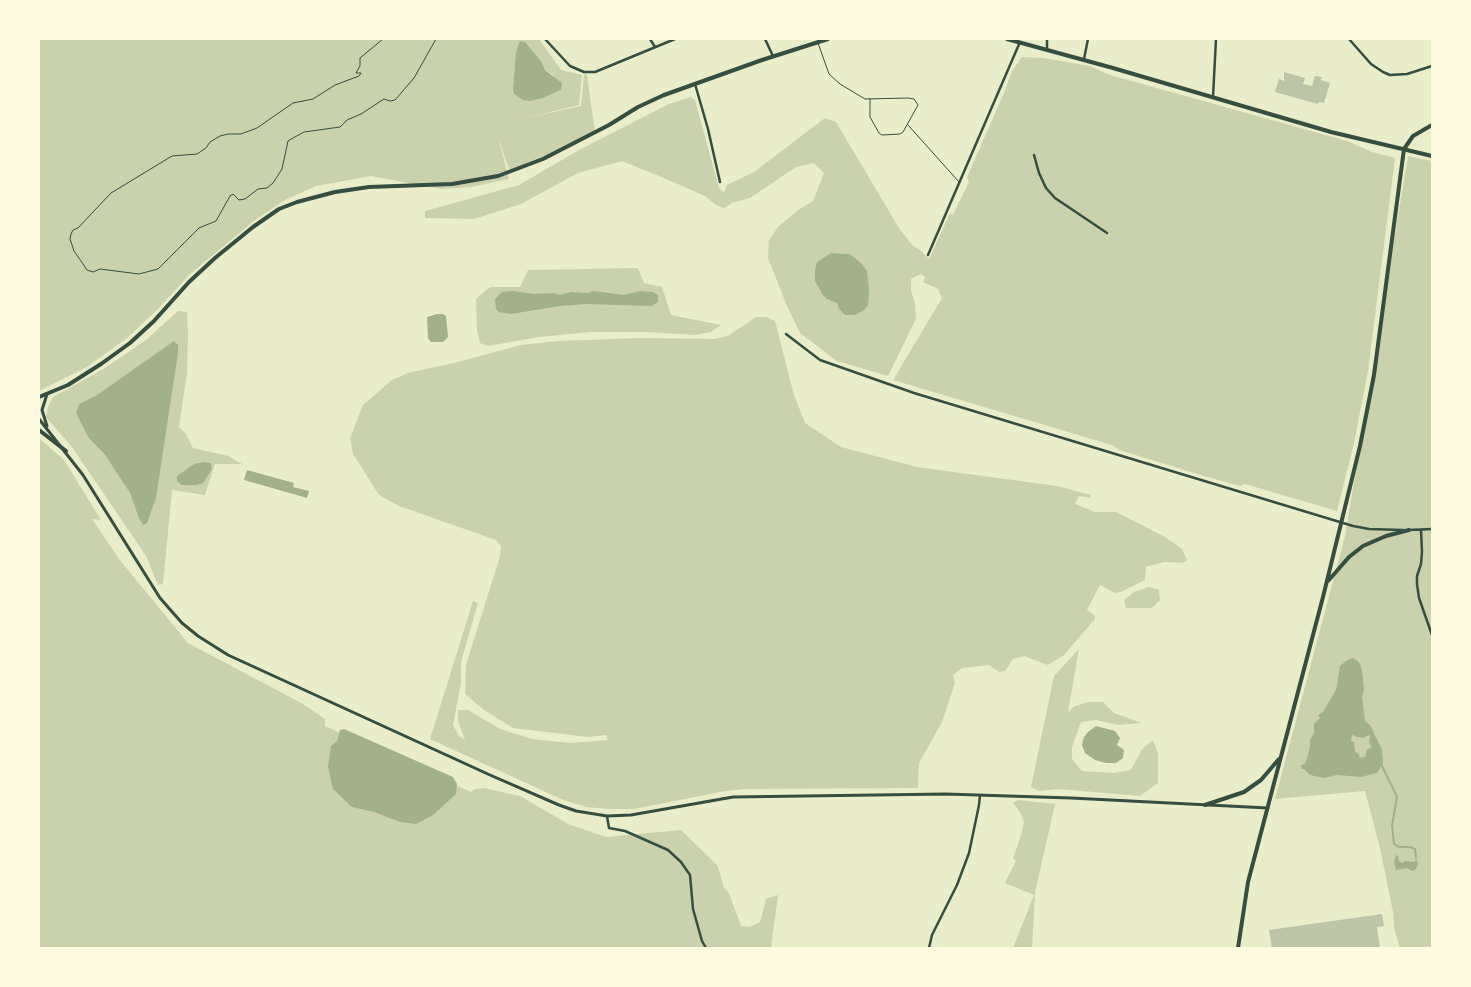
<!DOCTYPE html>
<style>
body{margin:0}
#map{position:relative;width:1471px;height:987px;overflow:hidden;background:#e9edc9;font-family:"Work Sans",sans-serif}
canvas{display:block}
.frame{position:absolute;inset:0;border:40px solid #fefae0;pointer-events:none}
</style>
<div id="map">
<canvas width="1471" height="987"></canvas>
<div class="frame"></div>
</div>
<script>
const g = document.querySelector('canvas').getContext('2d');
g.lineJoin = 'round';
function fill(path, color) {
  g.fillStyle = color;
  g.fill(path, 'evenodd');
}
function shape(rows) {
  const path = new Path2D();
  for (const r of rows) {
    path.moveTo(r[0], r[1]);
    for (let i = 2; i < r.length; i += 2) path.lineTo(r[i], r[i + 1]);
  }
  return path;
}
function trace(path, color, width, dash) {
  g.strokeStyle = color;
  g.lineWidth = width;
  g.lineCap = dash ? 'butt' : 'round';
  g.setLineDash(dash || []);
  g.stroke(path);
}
fill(shape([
 [39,39,539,39,561,70,582,75,579,105,525,118,581,106,584,74,587,75,595,132,543,159,510,172,498,137,509,179,471,187,441,189,371,176,316,186,285,200,255,220,189,275,157,310,127,338,87,367,39,391],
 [525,42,541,61,545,70,553,75,561,90,543,98,513,88,516,52],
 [1022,57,1043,58,1090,66,1110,75,1347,141,1372,152,1395,158,1368,371,1354,443,1337,511,1245,484,1240,486,1211,478,1119,450,1112,445,893,380,942,298,938,289,923,282,925,277,921,274,911,279,911,291,915,303,916,319,888,376,837,361,800,333,787,306,768,258,769,240,778,227,798,210,813,201,824,173,814,163,796,167,750,198,732,203,724,208,716,205,705,196,671,181,622,161,578,173,521,204,474,219,425,218,425,211,519,185,579,150,669,104,691,97,695,100,719,188,724,192,727,185,754,172,825,118,836,122,899,228,912,245,920,250,929,259,950,213,953,215,969,182,967,177,1004,93,1012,71],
 [831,253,850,254,861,263,855,315,845,315,839,309,837,303,822,294,815,281,815,270],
 [1408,156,1432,161,1432,948,1400,948,1394,928,1393,912,1380,848,1365,791,1275,799,1345,536],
 [638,268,644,283,662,287,671,315,721,325,711,332,696,335,646,332,590,332,539,337,488,346,480,343,477,330,476,299,490,287,520,287,528,270],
 [178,311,187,312,188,333,187,373,179,427,186,434,193,448,228,456,242,464,215,464,205,495,172,490,163,584,158,585,146,556,123,522,72,447,46,417,48,407,53,397,105,368,146,340],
 [134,370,173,381,162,452,138,516,130,493,117,473,105,455,88,437,79,404,97,395],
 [756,317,766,317,775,321,794,395,805,423,841,447,917,467,1057,486,1091,495,1091,498,1079,496,1075,504,1095,512,1116,512,1165,537,1182,549,1187,560,1183,563,1164,562,1146,567,1145,580,1121,592,1115,593,1100,585,1087,610,1095,616,1095,619,1064,655,1048,665,1024,656,1013,659,1005,671,999,672,989,665,962,668,953,675,955,683,942,722,919,763,918,788,746,789,725,791,634,809,609,809,586,807,561,799,430,739,473,601,478,603,461,662,461,683,453,725,459,736,465,740,458,721,458,710,468,710,500,729,532,739,570,743,608,740,606,735,588,737,513,728,484,710,465,694,466,665,500,556,501,546,496,540,399,506,379,495,353,454,350,438,363,405,392,380,408,373,454,363,521,345,558,341,640,338,715,339,728,336],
 [39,438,64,460,101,520,92,519,119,559,188,643,303,704,325,719,325,726,471,792,475,789,484,788,520,796,568,824,606,837,681,830,718,866,724,888,729,893,741,926,750,927,760,922,766,899,778,895,771,948,39,948],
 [1149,587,1159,590,1160,600,1152,608,1126,608,1124,600,1134,592],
 [1079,649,1068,712,1075,706,1088,702,1103,702,1114,713,1142,723,1118,725,1096,720,1081,722,1072,747,1072,759,1082,771,1113,773,1131,770,1142,749,1153,740,1158,753,1158,783,1140,796,1059,789,1039,791,1031,787,1054,676],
 [1018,800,1055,804,1035,893,1032,948,1013,948,1034,895,1005,883,1016,861,1013,858,1022,832,1024,822,1020,812,1013,803]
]), '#cad2ad');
fill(shape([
 [520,41,525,42,541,61,545,70,562,83,561,90,543,98,530,101,523,100,514,94,513,88,516,52],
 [831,253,850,254,861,263,867,271,869,290,868,305,864,310,855,315,845,315,839,309,837,303,827,299,822,294,815,281,815,270,817,262],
 [513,291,534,294,554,293,560,295,571,292,588,293,593,291,624,295,640,291,653,292,658,295,658,302,651,306,586,304,560,306,511,314,499,312,496,309,495,299,502,292],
 [437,314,443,314,446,316,448,337,443,342,431,342,428,338,427,317],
 [174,341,178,345,178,353,156,498,147,523,143,525,138,516,130,493,105,455,88,437,76,413,79,404,97,395],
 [204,462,211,463,212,469,203,483,196,485,182,485,177,481,177,476,194,464],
 [247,470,294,483,293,487,309,491,307,498,244,480],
 [1353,658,1359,662,1362,670,1364,690,1362,697,1365,721,1370,725,1382,750,1383,764,1377,773,1361,777,1337,775,1324,778,1310,775,1304,769,1302,769,1301,765,1305,764,1308,755,1310,746,1310,740,1314,733,1314,724,1320,718,1318,715,1323,712,1336,690,1340,666,1347,660],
 [1352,735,1357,737,1363,738,1369,735,1370,736,1369,742,1372,748,1367,749,1365,757,1360,758,1358,753,1355,752,1354,742,1351,741],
 [1096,726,1115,731,1118,735,1120,738,1117,745,1124,750,1123,758,1116,763,1106,763,1095,760,1085,753,1082,745,1084,737,1088,732],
 [344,729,453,777,457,784,456,794,433,815,416,824,400,822,374,812,352,807,333,789,328,767,331,746,337,741,340,730],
 [1396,855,1398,856,1399,861,1402,863,1405,861,1415,862,1416,857,1418,865,1415,870,1412,871,1407,868,1396,870,1394,862]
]), '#a3b18a');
trace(shape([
 [1382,766,1397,797,1392,826,1394,844,1399,847,1410,847,1415,849,1416,857]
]), '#a3b18a', 2);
fill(shape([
 [1284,72,1305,78,1303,84,1312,86,1315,76,1322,77,1321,80,1330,83,1324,103,1319,102,1318,104,1275,92,1279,79,1284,81],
 [1382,914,1384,926,1377,927,1380,948,1272,948,1269,930]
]), '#bcc5a7');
trace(shape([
 [383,39,360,58,360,66,356,73,361,73,359,76,335,85,313,99,293,103,257,128,241,134,228,134,220,136,210,142,206,148,197,154,172,156,111,193,78,228,73,230,71,234,70,239,74,251,83,264,87,270,93,272,100,269,139,274,158,269,199,228,216,221,230,196,233,194,239,200,245,199,258,189,267,188,273,183,282,169,288,141,293,138,304,132,340,127,347,120,361,114,384,99,390,101,395,100,414,78,436,39]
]), '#344e41', 1);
trace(shape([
 [818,43,829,74,840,84,865,99,908,98,914,99,918,105,903,132,900,134,882,135,879,133,870,117,870,99],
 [908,125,959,182]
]), '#344e41', 1);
trace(shape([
 [545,39,570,66,584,72,595,72,675,39],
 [650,39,655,47],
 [765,39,773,56],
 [1349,39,1371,64,1383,72,1390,75,1407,74,1432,66],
 [1047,49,1047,39],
 [1084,59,1088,39],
 [695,84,708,129,720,182],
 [1213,97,1216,39],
 [1034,155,1039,173,1046,188,1055,198,1107,233],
 [928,255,1020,42],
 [786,334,820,360,914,393,1353,526,1369,529,1403,530],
 [1409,530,1432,529],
 [1421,530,1422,552,1421,564,1417,576,1417,584,1419,598,1432,635],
 [607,816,609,828,625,831,668,850,681,862,690,875,693,909,702,941,706,948],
 [929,948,932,935,957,885,969,853,979,805,980,795]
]), '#344e41', 2.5);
trace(shape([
 [47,394,42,410,47,426],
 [39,419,83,475,160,598,182,623,198,636,228,655,490,775,559,805,576,811,607,816,631,815,733,797,946,794,1071,798,1268,808]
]), '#344e41', 3);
trace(shape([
 [1007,39,1113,68,1331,132,1432,156],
 [39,397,68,385,101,364,130,343,154,321,189,282,215,258,253,227,279,209,297,202,335,192,369,187,452,184,498,176,543,159,609,125,638,107,664,95,762,60,828,39],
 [39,430,66,451],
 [1328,581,1349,557,1363,546,1386,536,1409,530],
 [1205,805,1244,792,1261,780,1279,759],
 [1238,948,1248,882,1323,597,1360,446,1374,375,1404,149,1413,136,1432,125]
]), '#344e41', 4);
</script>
